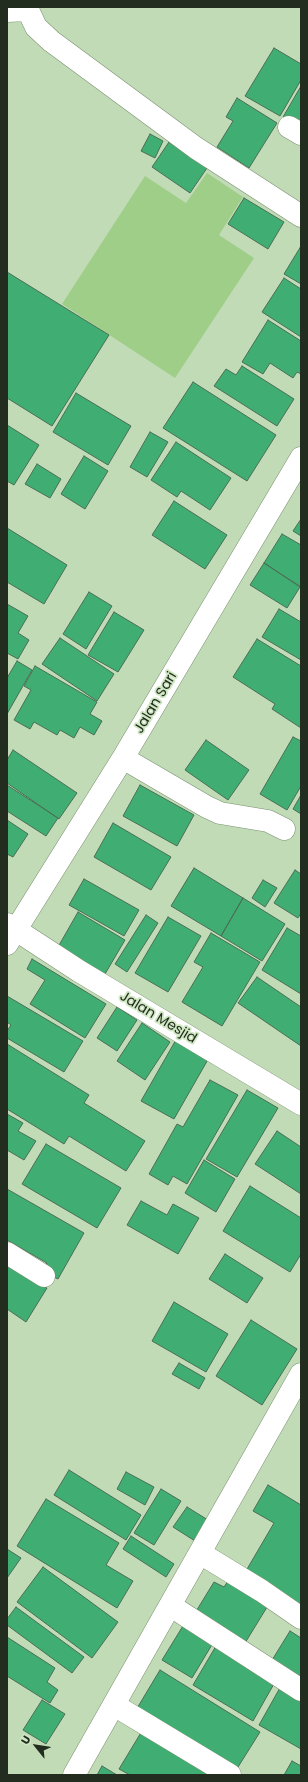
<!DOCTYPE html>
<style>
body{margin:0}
#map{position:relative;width:308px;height:1782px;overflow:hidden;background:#c2dbb7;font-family:Poppins,sans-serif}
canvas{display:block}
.frame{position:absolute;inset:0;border:8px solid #232d1f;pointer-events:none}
.north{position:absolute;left:16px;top:1726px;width:40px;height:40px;-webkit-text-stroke:3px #cfe8c3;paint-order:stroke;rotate:300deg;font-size:11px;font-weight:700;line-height:16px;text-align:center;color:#232d1f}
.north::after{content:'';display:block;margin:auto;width:14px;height:18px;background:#232d1f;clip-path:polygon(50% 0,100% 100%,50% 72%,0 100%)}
</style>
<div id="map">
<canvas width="308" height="1782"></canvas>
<div class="frame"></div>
<div class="north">U</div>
</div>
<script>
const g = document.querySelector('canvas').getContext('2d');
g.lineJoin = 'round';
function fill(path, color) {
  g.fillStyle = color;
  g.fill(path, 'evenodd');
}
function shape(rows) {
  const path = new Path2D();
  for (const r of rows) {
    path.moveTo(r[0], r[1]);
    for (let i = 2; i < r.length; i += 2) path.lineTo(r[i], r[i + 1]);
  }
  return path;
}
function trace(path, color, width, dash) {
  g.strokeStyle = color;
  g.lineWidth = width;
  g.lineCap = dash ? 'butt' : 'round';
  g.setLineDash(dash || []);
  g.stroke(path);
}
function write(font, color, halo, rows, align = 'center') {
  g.font = font + ' Poppins,sans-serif';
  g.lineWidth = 3.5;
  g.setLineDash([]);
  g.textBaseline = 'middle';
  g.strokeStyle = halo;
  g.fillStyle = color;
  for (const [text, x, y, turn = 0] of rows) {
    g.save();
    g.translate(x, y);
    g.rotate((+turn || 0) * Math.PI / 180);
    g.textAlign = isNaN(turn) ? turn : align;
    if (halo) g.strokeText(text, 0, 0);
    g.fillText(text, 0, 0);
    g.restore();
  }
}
fill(shape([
 [207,173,243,197,219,235,254,258,175,378,62,304,145,176,186,203]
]), '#9fce88');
const building = shape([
 [274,48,301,64,301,80,280,116,245,96,274,48],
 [301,86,301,128,283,117,301,86],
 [237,98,277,123,249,168,217,147,233,121,226,117,237,98],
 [150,134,163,141,155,158,141,151,150,134],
 [169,142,207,168,190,193,152,167,169,142],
 [244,198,284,222,268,249,228,224,244,198],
 [301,246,301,284,284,274,301,246],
 [7,272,109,335,52,426,7,398,7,272],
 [284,278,301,289,301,337,262,312,284,278],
 [268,320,301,341,301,374,297,372,293,378,270,363,263,374,242,362,268,320],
 [242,366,294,399,277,426,214,386,226,369,236,375,242,366],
 [193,382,276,435,247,481,163,428,193,382],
 [76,393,131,426,108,465,53,432,76,393],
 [7,425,39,445,14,485,7,481,7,425],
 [150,432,168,442,147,477,130,467,150,432],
 [176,442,231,478,210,510,181,491,177,497,151,480,176,442],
 [84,456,108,471,85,509,61,494,84,456],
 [37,464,61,479,50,498,25,484,37,464],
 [174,501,227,535,205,569,152,535,174,501],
 [301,519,301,536,293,531,301,519],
 [7,528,67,565,44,604,7,582,7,528],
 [282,534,301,545,301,587,264,563,282,534],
 [264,563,300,587,287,608,250,585,264,563],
 [89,592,112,606,86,649,63,634,89,592],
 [7,604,28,616,18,633,29,640,18,659,7,653,7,604],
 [279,609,301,622,301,660,262,637,279,609],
 [114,612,144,630,118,672,88,655,114,612],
 [60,638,114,674,97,701,42,664,60,638],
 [257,639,301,666,301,728,272,709,275,704,233,677,257,639],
 [17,661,32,670,7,714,7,678,17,661],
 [35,666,97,702,90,714,102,721,94,735,80,727,74,738,60,730,57,735,34,722,30,729,14,720,31,690,24,686,35,666],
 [293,737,301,741,301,786,287,810,260,794,293,737],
 [206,740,249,770,228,800,185,770,206,740],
 [13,750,77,793,59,819,7,783,7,760,13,750],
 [7,785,58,818,46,836,7,811,7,785],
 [140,785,194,815,177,846,123,816,140,785],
 [301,795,301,814,293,809,301,795],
 [7,820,28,834,13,857,7,854,7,820],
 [113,823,171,857,151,890,94,857,113,823],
 [194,868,243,898,221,936,171,906,194,868],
 [295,870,301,874,301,913,298,918,274,903,295,870],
 [84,879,139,910,124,936,69,905,84,879],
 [263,880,277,888,265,907,252,898,263,880],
 [243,898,285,924,262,961,221,936,243,898],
 [78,912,125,940,105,974,58,947,78,912],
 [146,915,158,923,127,972,115,964,146,915],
 [168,917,201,936,168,992,135,973,168,917],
 [287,928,301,936,301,994,262,970,287,928],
 [211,933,260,962,222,1026,182,1002,203,967,194,962,211,933],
 [32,959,106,1004,85,1038,30,1004,45,980,27,969,32,959],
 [257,977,301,1007,301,1046,238,1003,257,977],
 [7,996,83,1041,64,1072,7,1038,7,1031,11,1025,7,1022,7,996],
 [117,1007,137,1020,117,1051,97,1038,117,1007],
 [142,1023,170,1042,145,1080,117,1061,142,1023],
 [177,1038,210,1056,174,1119,141,1101,177,1038],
 [7,1044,89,1095,84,1103,145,1141,126,1171,69,1136,64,1144,7,1109,7,1044],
 [210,1080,238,1095,187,1184,173,1176,168,1185,149,1174,177,1124,183,1127,210,1080],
 [247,1090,278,1108,237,1177,206,1159,247,1090],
 [7,1114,23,1123,18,1131,36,1141,24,1160,7,1150,7,1114],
 [277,1131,301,1147,301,1194,255,1164,277,1131],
 [46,1144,121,1188,97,1228,22,1184,46,1144],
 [204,1160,235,1179,216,1212,185,1193,204,1160],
 [250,1186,301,1218,301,1254,290,1272,223,1231,250,1186],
 [7,1189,84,1233,58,1279,42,1271,47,1263,7,1240,7,1189],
 [141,1201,167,1215,173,1204,199,1218,178,1254,127,1225,141,1201],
 [225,1254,263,1278,247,1303,209,1279,225,1254],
 [7,1261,47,1288,26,1322,7,1309,7,1261],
 [174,1302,228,1334,206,1372,152,1341,174,1302],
 [251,1320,297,1349,262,1405,216,1376,251,1320],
 [179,1363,205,1378,199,1389,172,1374,179,1363],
 [69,1470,141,1515,126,1540,54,1495,69,1470],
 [126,1472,154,1487,145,1505,117,1489,126,1472],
 [268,1485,301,1505,301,1609,243,1576,274,1523,253,1511,268,1485],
 [161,1489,181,1501,154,1545,134,1533,161,1489],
 [46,1499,119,1543,106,1565,133,1581,117,1608,17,1546,46,1499],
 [187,1507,208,1520,195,1541,173,1527,187,1507],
 [131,1536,174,1564,166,1577,123,1549,131,1536],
 [7,1549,21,1558,7,1578,7,1549],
 [43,1567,118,1622,92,1658,17,1602,43,1567],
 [232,1575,272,1599,245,1643,195,1613,214,1582,224,1587,232,1575],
 [16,1607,84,1657,72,1673,7,1625,7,1619,16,1607],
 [186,1621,216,1638,192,1678,162,1660,186,1621],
 [290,1631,301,1638,301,1685,269,1665,290,1631],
 [7,1637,55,1668,47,1682,58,1690,50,1703,7,1676,7,1637],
 [216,1646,275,1682,253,1721,193,1685,216,1646],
 [160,1670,260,1732,233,1775,133,1715,160,1670],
 [281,1686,301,1698,301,1749,259,1725,281,1686],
 [42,1700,65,1714,46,1744,23,1730,42,1700],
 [145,1726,217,1775,130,1775,119,1769,145,1726],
 [292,1761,301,1766,301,1775,284,1775,292,1761],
 [102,1766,117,1775,97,1775,102,1766]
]);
fill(building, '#40ae72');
trace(building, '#496e56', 1);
const street = shape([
 [28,10,36,27,51,41,196,148,301,216],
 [7,11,28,10,27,7],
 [289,127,301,134],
 [123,758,207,807,220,813,268,821,284,829],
 [7,924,79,971,301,1104],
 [7,944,123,758,301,458],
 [7,1253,44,1276],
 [200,1553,262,1591,301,1618],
 [171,1606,301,1690],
 [114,1705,230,1775]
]);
const secondary = shape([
 [74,1775,301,1374]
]);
trace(street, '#7a916f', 23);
trace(secondary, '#7a916f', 23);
trace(street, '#fff', 22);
trace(secondary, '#fff', 22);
write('14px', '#232d1f', '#cfe8c3', [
 ["Jalan Sari",156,703,-59],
 ["Jalan Mesjid",158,1018,31]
]);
</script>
